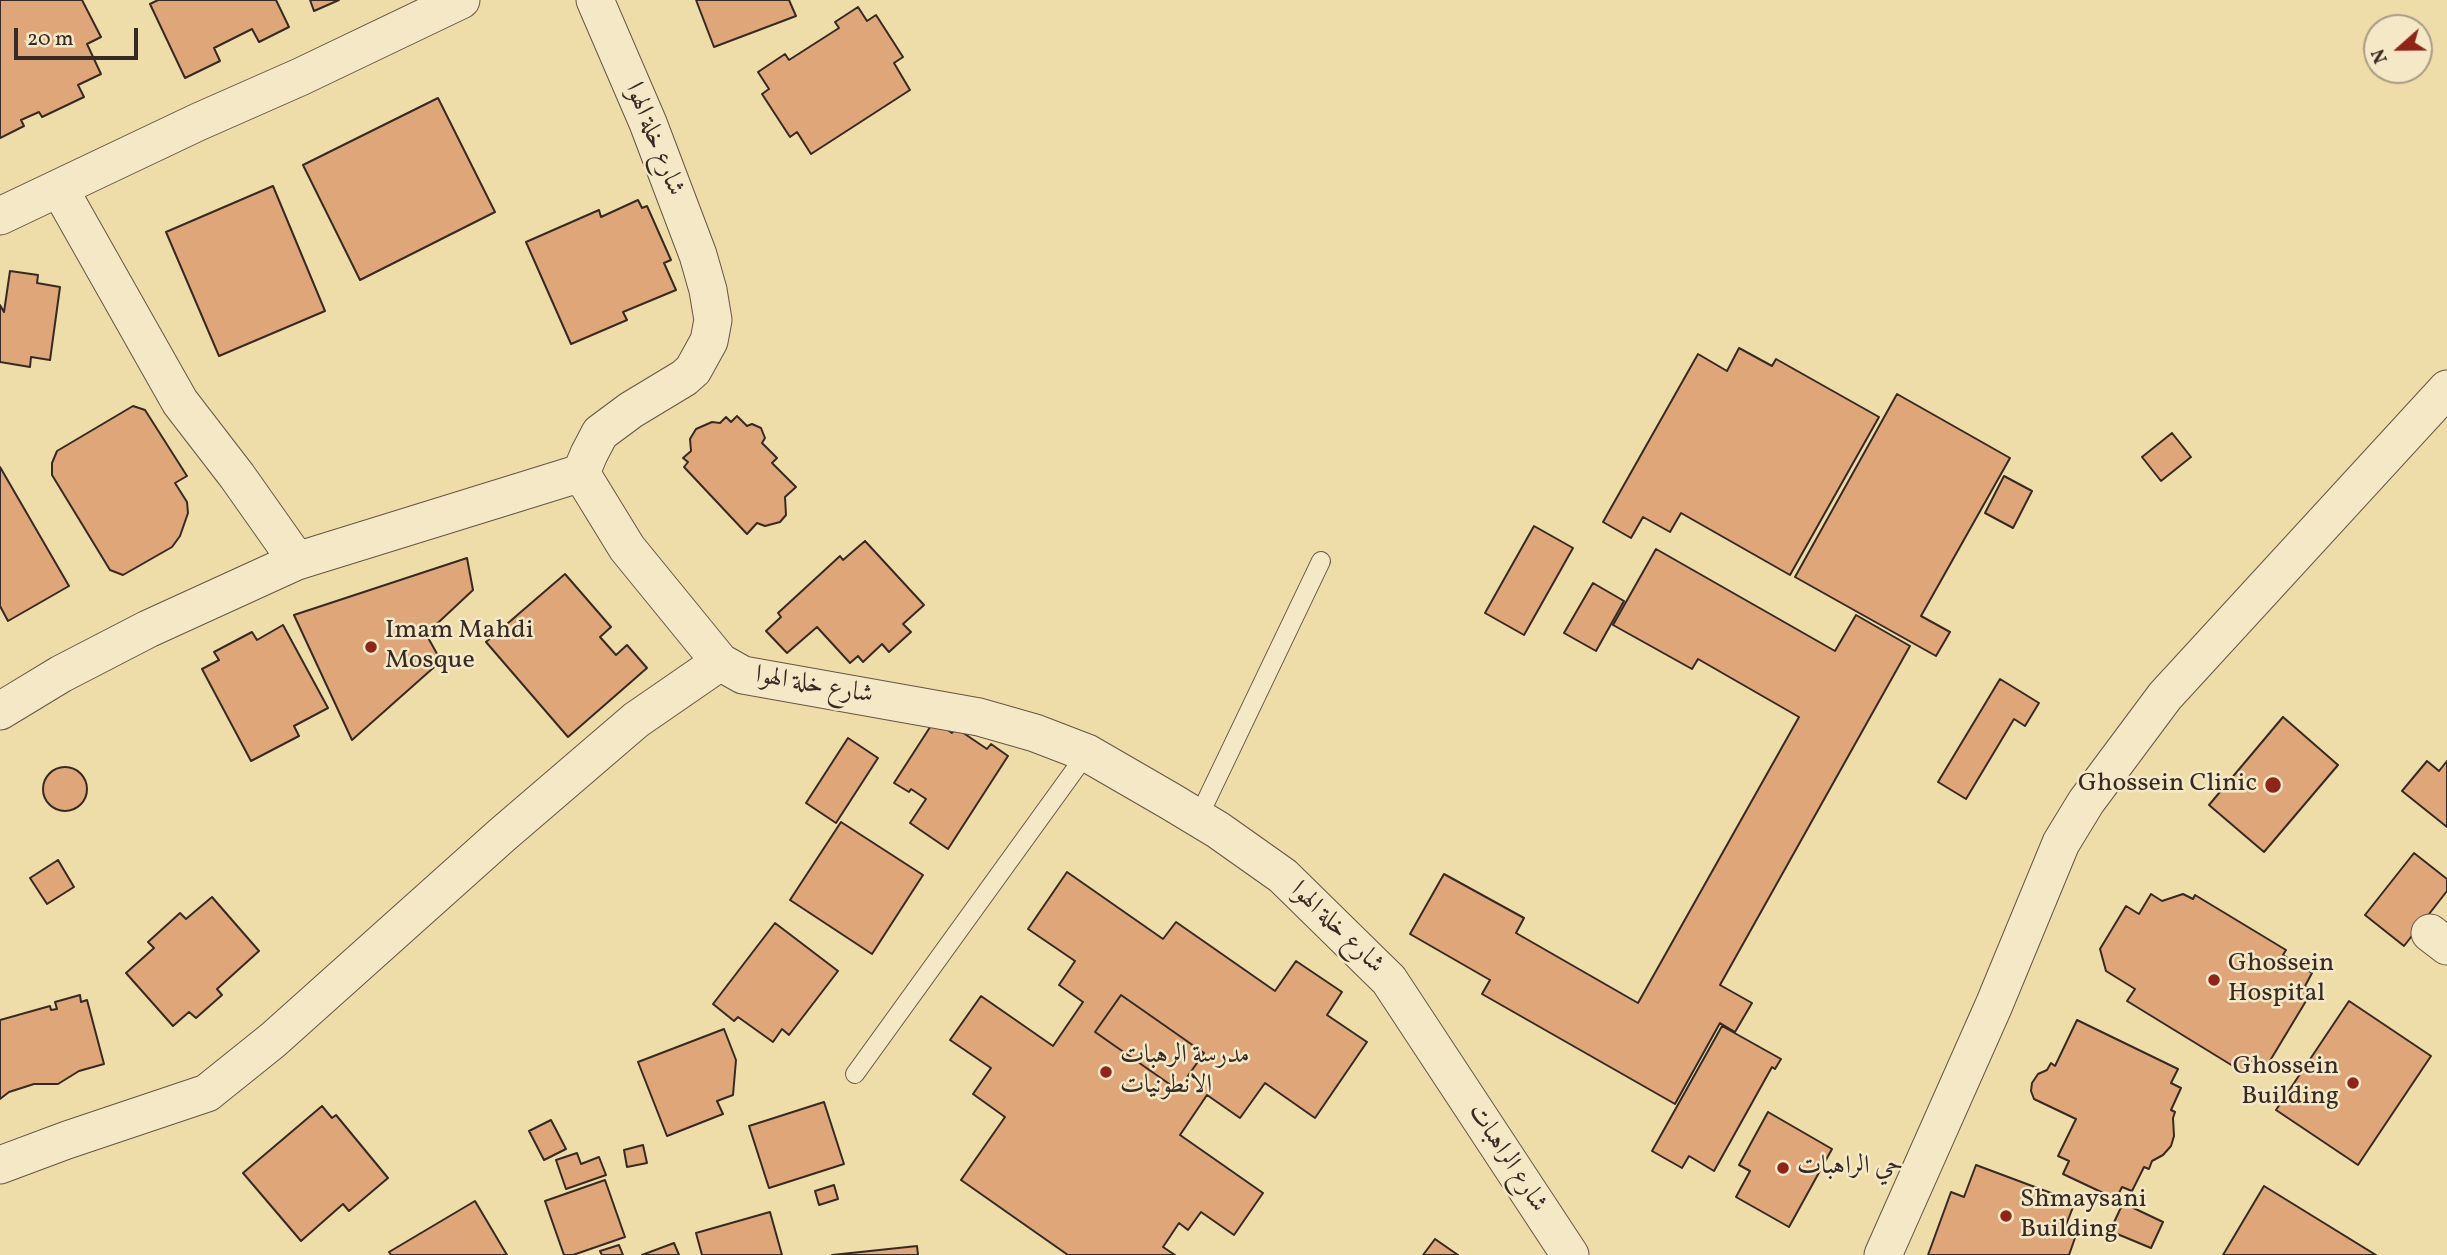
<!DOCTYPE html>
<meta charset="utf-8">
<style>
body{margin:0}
#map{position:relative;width:2447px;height:1255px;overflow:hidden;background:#eedca9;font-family:Vollkorn,serif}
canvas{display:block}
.north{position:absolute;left:2363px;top:14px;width:70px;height:70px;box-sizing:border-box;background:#f4e8c7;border:2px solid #a89c86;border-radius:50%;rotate:249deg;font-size:19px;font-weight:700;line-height:28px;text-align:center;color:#372a24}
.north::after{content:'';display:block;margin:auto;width:24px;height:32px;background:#8f2418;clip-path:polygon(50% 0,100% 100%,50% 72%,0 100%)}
.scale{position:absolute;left:14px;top:28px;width:124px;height:32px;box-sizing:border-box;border:4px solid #372a24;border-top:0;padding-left:9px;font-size:21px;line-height:24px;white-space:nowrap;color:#372a24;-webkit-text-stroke:5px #f4e8c7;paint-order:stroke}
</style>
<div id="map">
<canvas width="2447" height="1255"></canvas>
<div class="north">N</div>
<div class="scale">20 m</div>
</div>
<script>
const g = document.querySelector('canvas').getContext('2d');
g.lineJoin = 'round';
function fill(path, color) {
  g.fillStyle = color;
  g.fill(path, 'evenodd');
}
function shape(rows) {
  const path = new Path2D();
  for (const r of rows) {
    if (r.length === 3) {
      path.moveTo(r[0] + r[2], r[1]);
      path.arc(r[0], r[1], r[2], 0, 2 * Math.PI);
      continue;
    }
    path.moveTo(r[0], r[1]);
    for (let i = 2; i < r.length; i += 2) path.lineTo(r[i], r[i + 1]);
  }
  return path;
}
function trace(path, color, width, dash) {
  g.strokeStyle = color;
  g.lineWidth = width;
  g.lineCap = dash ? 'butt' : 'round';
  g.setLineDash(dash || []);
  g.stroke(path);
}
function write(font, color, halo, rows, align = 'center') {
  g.font = font + ' Vollkorn,Amiri,serif';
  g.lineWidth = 5;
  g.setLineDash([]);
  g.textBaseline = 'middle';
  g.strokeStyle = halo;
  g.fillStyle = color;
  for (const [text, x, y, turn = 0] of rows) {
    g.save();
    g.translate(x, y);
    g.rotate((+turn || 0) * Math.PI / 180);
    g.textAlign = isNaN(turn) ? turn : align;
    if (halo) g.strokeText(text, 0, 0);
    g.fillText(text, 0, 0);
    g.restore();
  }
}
const building = shape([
 [0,0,82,0,101,37,87,44,101,74,78,85,84,97,42,117,39,112,21,120,24,126,0,138,0,0],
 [158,0,276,0,289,27,259,42,252,29,214,48,220,61,185,78,150,4,158,0],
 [310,0,339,0,314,11,310,0],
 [696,0,789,0,796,16,714,47,696,0],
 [858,7,867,21,876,15,903,57,894,63,910,90,811,154,797,132,790,137,762,94,769,89,758,72,785,54,789,60,839,28,835,22,858,7],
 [438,98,495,212,360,280,303,165,438,98],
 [273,186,325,311,219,356,166,232,273,186],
 [638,200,642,208,647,206,671,260,664,263,676,290,623,312,627,320,571,344,526,242,599,210,601,217,638,200],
 [10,271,38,275,37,283,60,287,50,360,31,357,30,367,0,362,0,305,4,312,10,271],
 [1739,348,1772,366,1776,359,1879,417,1790,575,1681,513,1670,532,1643,517,1631,538,1603,522,1698,354,1727,371,1739,348],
 [1897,394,2010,458,1921,616,1950,632,1936,656,1795,577,1897,394],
 [133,406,145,410,187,476,175,483,187,502,188,513,180,536,172,547,123,575,110,570,52,475,52,463,57,451,133,406],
 [737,416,747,426,752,424,761,428,765,438,762,443,777,458,772,463,796,487,785,497,786,515,780,522,765,526,757,523,747,534,684,467,688,462,683,458,691,451,690,439,696,429,712,422,720,423,726,417,731,422,737,416],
 [2172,433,2191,457,2161,481,2142,457,2172,433],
 [0,467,69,586,8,621,0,606,0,467],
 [2004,476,2032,491,2013,528,1985,513,2004,476],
 [1534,526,1573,548,1524,635,1485,613,1534,526],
 [865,541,924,605,903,624,911,632,889,652,882,644,863,662,858,656,850,663,817,627,787,653,766,631,781,617,778,613,840,556,843,560,865,541],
 [1656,549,1835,651,1856,615,1910,646,1720,985,1752,1003,1735,1032,1720,1023,1675,1104,1482,994,1490,980,1410,934,1444,874,1524,918,1516,933,1638,1003,1799,717,1698,659,1692,669,1613,625,1656,549],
 [467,558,473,590,426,634,441,661,352,740,294,615,467,558],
 [565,574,611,627,600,637,616,655,627,645,647,668,568,737,486,642,565,574],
 [1593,583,1624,601,1596,651,1564,633,1593,583],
 [283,625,328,708,294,726,299,736,251,761,202,669,219,660,214,652,252,632,257,640,283,625],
 [2000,679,2039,703,2025,726,2014,719,1966,799,1938,782,2000,679],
 [2283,717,2338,765,2264,852,2209,805,2283,717],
 [934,721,952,733,956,728,987,749,991,744,1008,756,948,849,910,823,926,799,911,789,909,792,894,783,934,721],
 [848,738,878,758,836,823,806,803,848,738],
 [2427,761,2439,771,2447,761,2447,827,2402,791,2427,761],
 [65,789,22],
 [841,822,923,875,872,954,790,900,841,822],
 [2414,853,2447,879,2447,891,2404,946,2365,915,2414,853],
 [58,860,74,887,47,904,30,878,58,860],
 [1067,872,1163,939,1176,922,1275,991,1296,961,1342,992,1327,1015,1367,1042,1315,1118,1265,1083,1240,1118,1207,1095,1180,1135,1263,1193,1234,1235,1201,1212,1188,1230,1179,1223,1163,1247,1175,1255,1068,1255,961,1180,1005,1117,973,1094,991,1068,950,1040,981,996,1053,1046,1083,1002,1059,985,1075,961,1028,929,1067,872],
 [1121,995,1204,1053,1178,1090,1095,1032,1121,995],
 [2151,894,2162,901,2183,894,2193,899,2195,895,2286,950,2283,955,2312,973,2305,986,2312,991,2265,1069,2253,1061,2246,1074,2127,1001,2135,989,2106,971,2100,949,2126,906,2139,914,2151,894],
 [212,897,259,951,217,989,222,995,196,1018,189,1012,173,1026,126,973,154,948,148,942,180,913,186,919,212,897],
 [775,923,838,971,789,1035,782,1029,773,1042,738,1017,734,1021,713,1004,775,923],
 [80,995,81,1002,87,1000,104,1064,79,1071,58,1084,34,1084,9,1092,0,1099,0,1020,50,1006,51,1010,57,1009,55,1002,80,995],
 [1121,995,1204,1053,1178,1090,1095,1032,1121,995],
 [2349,1001,2431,1056,2358,1165,2276,1110,2349,1001],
 [2077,1020,2178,1069,2171,1083,2181,1088,2171,1110,2175,1112,2173,1118,2174,1136,2171,1146,2163,1155,2152,1161,2149,1169,2144,1167,2132,1191,2122,1187,2116,1199,2063,1174,2069,1161,2058,1156,2076,1119,2034,1099,2031,1091,2032,1083,2038,1074,2047,1070,2051,1063,2055,1066,2077,1020],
 [1722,1026,1781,1059,1775,1069,1772,1067,1714,1171,1689,1156,1682,1168,1652,1151,1722,1026],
 [724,1029,736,1060,733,1095,717,1101,723,1114,667,1136,638,1062,724,1029],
 [824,1102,844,1164,769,1188,749,1126,824,1102],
 [322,1106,332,1118,336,1115,388,1178,349,1211,343,1204,301,1241,243,1173,322,1106],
 [1768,1112,1832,1149,1789,1227,1736,1197,1750,1171,1739,1165,1768,1112],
 [551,1120,566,1149,544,1160,529,1131,551,1120],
 [643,1145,647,1163,627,1167,624,1150,643,1145],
 [577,1153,581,1164,599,1157,606,1175,566,1189,556,1160,577,1153],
 [1976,1165,2075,1202,2064,1230,2076,1235,2069,1255,1928,1255,1951,1192,1964,1197,1976,1165],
 [605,1180,625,1237,573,1255,564,1255,545,1201,605,1180],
 [834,1185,838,1199,819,1205,815,1191,834,1185],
 [2264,1186,2376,1255,2223,1255,2264,1186],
 [475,1201,507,1255,391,1255,389,1252,475,1201],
 [2123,1203,2163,1222,2151,1248,2110,1231,2123,1203],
 [770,1212,782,1255,702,1255,696,1233,770,1212],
 [1435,1239,1458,1255,1423,1255,1435,1239],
 [674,1243,679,1255,642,1255,674,1243],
 [619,1245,623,1255,602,1255,600,1251,619,1245],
 [917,1246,918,1255,832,1255,917,1246]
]);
fill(building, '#dfa67a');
trace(building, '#372a24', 2);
const lane = shape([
 [1198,818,1321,561],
 [855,1074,1087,753]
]);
const street = shape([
 [595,0,648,123,698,255,708,290,713,320,709,341,693,370,684,378,631,410,600,433,589,454,581,473,627,548,720,662,743,675,979,717,1035,733,1087,753,1170,801,1218,830,1283,876,1389,980,1570,1255],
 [59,188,180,402,237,476,297,561],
 [0,216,198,122,300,77,461,0],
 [0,711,61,674,148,629,297,561,581,473],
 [2430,933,2447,946],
 [0,1165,67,1140,207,1093,273,1040,502,835,636,720,720,662],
 [1883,1255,1994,1005,2061,843,2086,802,2165,696,2447,389]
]);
trace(lane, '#655645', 20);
trace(street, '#655645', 39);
trace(lane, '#f4e8c7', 18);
trace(street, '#f4e8c7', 37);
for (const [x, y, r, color] of [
 [371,647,7,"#8f2418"],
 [2273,785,9,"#8f2418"],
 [2214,980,7,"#8f2418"],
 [1106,1072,7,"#8f2418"],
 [2353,1083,7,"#8f2418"],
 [1783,1168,7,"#8f2418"],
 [2006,1216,7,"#8f2418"]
]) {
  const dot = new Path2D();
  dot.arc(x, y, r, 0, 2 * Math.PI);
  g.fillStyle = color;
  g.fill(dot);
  trace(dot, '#f4e8c7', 2.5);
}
write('26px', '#372a24', '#f4e8c7', [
 ["شارع خلة الهوا",653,140,68],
 ["شارع خلة الهوا",814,687,10],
 ["شارع خلة الهوا",1336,929,44],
 ["شارع الراهبات",1506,1159,57]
]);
write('26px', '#372a24', '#f4e8c7', [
 ["Imam Mahdi",385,632],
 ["Mosque",385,662],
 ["Ghossein Clinic",2257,785,"right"],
 ["Ghossein",2228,965],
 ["Hospital",2228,995],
 ["مدرسة الرهبات",1120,1057],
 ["الانطونيات",1120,1087],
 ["Ghossein",2339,1068,"right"],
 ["Building",2339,1098,"right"],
 ["حي الراهبات",1797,1168],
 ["Shmaysani",2020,1201],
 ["Building",2020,1231]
], 'left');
</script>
